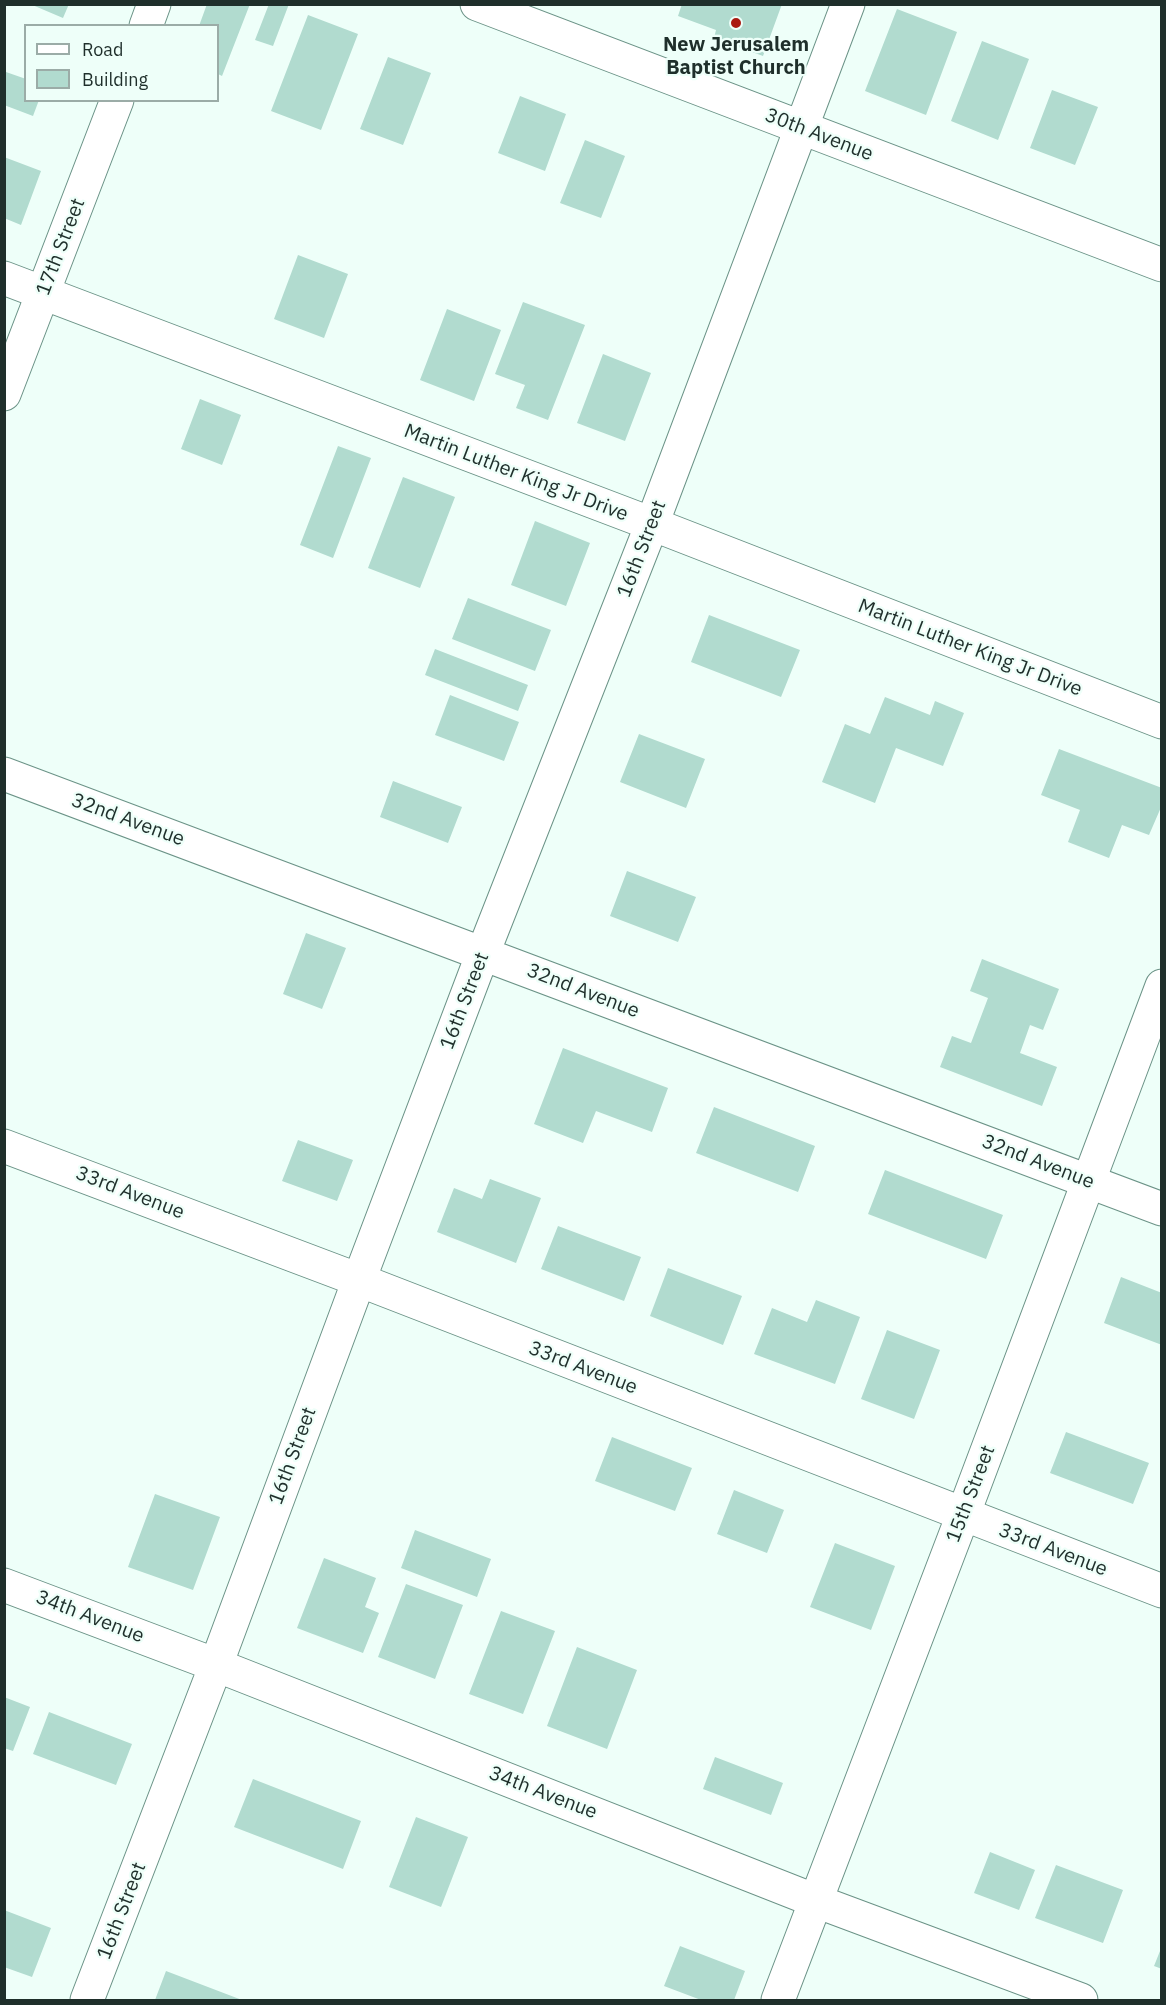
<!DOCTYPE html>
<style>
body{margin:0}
#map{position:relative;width:1166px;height:2005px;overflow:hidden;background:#eefff9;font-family:"IBM Plex Sans",sans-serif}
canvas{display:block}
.frame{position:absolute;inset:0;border:6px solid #1f2f2b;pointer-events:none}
.legend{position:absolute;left:24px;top:24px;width:195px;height:78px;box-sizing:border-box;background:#eefff9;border:2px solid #9baca7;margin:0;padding:8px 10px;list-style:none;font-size:18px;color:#1f2f2b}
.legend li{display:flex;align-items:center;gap:12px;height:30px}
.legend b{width:30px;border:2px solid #9baca7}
</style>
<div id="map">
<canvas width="1166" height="2005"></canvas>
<div class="frame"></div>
<ul class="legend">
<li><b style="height:8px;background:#fff"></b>Road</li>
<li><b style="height:16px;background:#b1dbcf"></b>Building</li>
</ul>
</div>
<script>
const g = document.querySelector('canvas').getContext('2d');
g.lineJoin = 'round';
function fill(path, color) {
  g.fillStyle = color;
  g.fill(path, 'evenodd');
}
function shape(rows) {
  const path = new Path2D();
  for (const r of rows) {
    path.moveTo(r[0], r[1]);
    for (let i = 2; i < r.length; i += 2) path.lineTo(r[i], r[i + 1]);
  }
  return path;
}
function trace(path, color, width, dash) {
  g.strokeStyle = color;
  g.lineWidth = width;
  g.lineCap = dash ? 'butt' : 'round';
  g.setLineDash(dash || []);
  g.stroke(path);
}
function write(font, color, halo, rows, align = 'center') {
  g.font = font + ' "IBM Plex Sans",sans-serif';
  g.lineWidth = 4.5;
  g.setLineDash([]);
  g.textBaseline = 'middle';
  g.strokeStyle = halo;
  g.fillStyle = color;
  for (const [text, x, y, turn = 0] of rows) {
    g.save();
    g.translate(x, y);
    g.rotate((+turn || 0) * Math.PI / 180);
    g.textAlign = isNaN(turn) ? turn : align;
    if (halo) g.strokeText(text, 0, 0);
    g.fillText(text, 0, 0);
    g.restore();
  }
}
fill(shape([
 [30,4,69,4,63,18],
 [207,4,250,4,222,76,218,74,218,26,199,26],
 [269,4,289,4,273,46,255,40],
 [682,4,782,4,763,56,714,38,716,30,678,16],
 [897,9,957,32,926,115,865,91],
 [308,15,358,34,321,130,271,111],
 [982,41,1029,59,998,140,951,121],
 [388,57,431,73,403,145,360,129],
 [6,72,26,79,26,100,39,100,33,116,4,105],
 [1052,90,1098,107,1075,165,1030,148],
 [520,96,566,114,545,171,498,153],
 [585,140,625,156,601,218,560,203],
 [4,157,41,171,21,225,4,218],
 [298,255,348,274,324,338,274,319],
 [523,302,585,325,548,420,516,408,525,385,495,374],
 [447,309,501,330,474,401,420,380],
 [603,354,651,373,625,441,577,423],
 [200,399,241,415,222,465,181,449],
 [338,446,371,458,333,558,300,545],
 [403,477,455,497,420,588,368,568],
 [535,521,590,543,566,606,511,585],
 [468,598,551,630,535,671,452,639],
 [709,615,800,650,781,697,691,662],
 [435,649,528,685,518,711,425,675],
 [450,695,519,722,504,761,435,735],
 [885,697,930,715,935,701,964,713,943,766,896,748,875,803,822,782,845,724,870,734],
 [639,734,705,759,686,808,620,782],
 [1059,749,1162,788,1162,805,1149,835,1122,825,1109,858,1068,842,1080,810,1041,795],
 [393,781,462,807,448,843,380,817],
 [627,871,696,897,678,942,610,916],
 [306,933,346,948,322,1009,283,994],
 [982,959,1059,989,1043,1030,1030,1025,1020,1053,1057,1067,1042,1106,940,1067,952,1036,971,1043,988,998,970,991],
 [563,1048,668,1088,652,1132,596,1111,583,1143,534,1124],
 [714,1107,815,1146,798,1192,696,1153],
 [298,1140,353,1160,337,1201,282,1181],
 [885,1170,1003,1215,986,1259,868,1214],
 [490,1179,541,1198,516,1263,437,1232,454,1188,482,1199],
 [558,1226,641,1257,624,1301,541,1269],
 [668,1268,742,1296,723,1345,650,1316],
 [1121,1277,1162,1293,1162,1345,1104,1323],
 [816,1300,860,1317,835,1384,754,1354,772,1308,807,1322],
 [887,1330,940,1350,914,1419,861,1399],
 [1066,1432,1149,1463,1133,1504,1050,1473],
 [612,1437,692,1468,675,1511,595,1481],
 [734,1490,784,1510,767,1553,717,1534],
 [155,1494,220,1517,193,1590,128,1567],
 [415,1530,491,1559,477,1597,401,1568],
 [835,1543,895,1566,871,1630,810,1607],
 [324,1558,376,1578,365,1607,379,1613,363,1653,297,1628],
 [406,1584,463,1605,435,1679,378,1657],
 [501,1611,555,1631,523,1714,469,1694],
 [577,1647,637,1670,607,1749,547,1726],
 [4,1697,30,1707,13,1751,4,1748],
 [49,1712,132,1744,116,1785,33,1754],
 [715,1757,783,1783,771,1815,703,1789],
 [253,1779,361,1821,343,1869,234,1827],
 [416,1817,468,1837,441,1907,389,1887],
 [990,1852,1035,1870,1019,1910,974,1893],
 [1056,1865,1123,1890,1103,1943,1035,1918],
 [4,1910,51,1928,32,1977,4,1967],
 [680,1946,745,1971,734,2000,701,2000,664,1986],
 [1162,1946,1162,1969,1154,1966],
 [166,1971,242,2000,155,2000]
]), '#b1dbcf');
const minor = shape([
 [477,4,1162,265],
 [146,26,154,4],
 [4,278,652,524,1162,722],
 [4,394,117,100],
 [4,774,1162,1209],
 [4,1146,359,1280,1162,1591],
 [4,1585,216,1665,816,1901,1081,2000],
 [87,2000,216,1665,359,1280,483,953,652,524,848,4]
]);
const tertiary = shape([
 [778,2000,963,1515,1162,986]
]);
trace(minor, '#6b9387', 35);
trace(tertiary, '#6b9387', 35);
trace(minor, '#fff', 33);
trace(tertiary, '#fff', 33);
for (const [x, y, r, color] of [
 [736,23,6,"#aa1910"]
]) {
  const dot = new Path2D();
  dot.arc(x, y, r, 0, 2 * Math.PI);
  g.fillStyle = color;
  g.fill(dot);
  trace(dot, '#eefff9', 2);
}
write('bold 20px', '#1f2f2b', '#eefff9', [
 ["New Jerusalem",736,45],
 ["Baptist Church",736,68]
]);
write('20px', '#1f2f2b', '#eefff9', [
 ["30th Avenue",819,135,21],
 ["17th Street",61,247,-69],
 ["Martin Luther King Jr Drive",516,473,21],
 ["16th Street",642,549,-69],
 ["Martin Luther King Jr Drive",970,648,21],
 ["32nd Avenue",128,820,20],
 ["32nd Avenue",583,991,21],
 ["16th Street",465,1001,-69],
 ["32nd Avenue",1038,1162,21],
 ["33rd Avenue",130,1193,21],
 ["33rd Avenue",583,1368,21],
 ["16th Street",293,1456,-70],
 ["15th Street",971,1494,-69],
 ["33rd Avenue",1053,1550,21],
 ["34th Avenue",90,1617,21],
 ["34th Avenue",543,1793,21],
 ["16th Street",122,1911,-69]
]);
</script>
